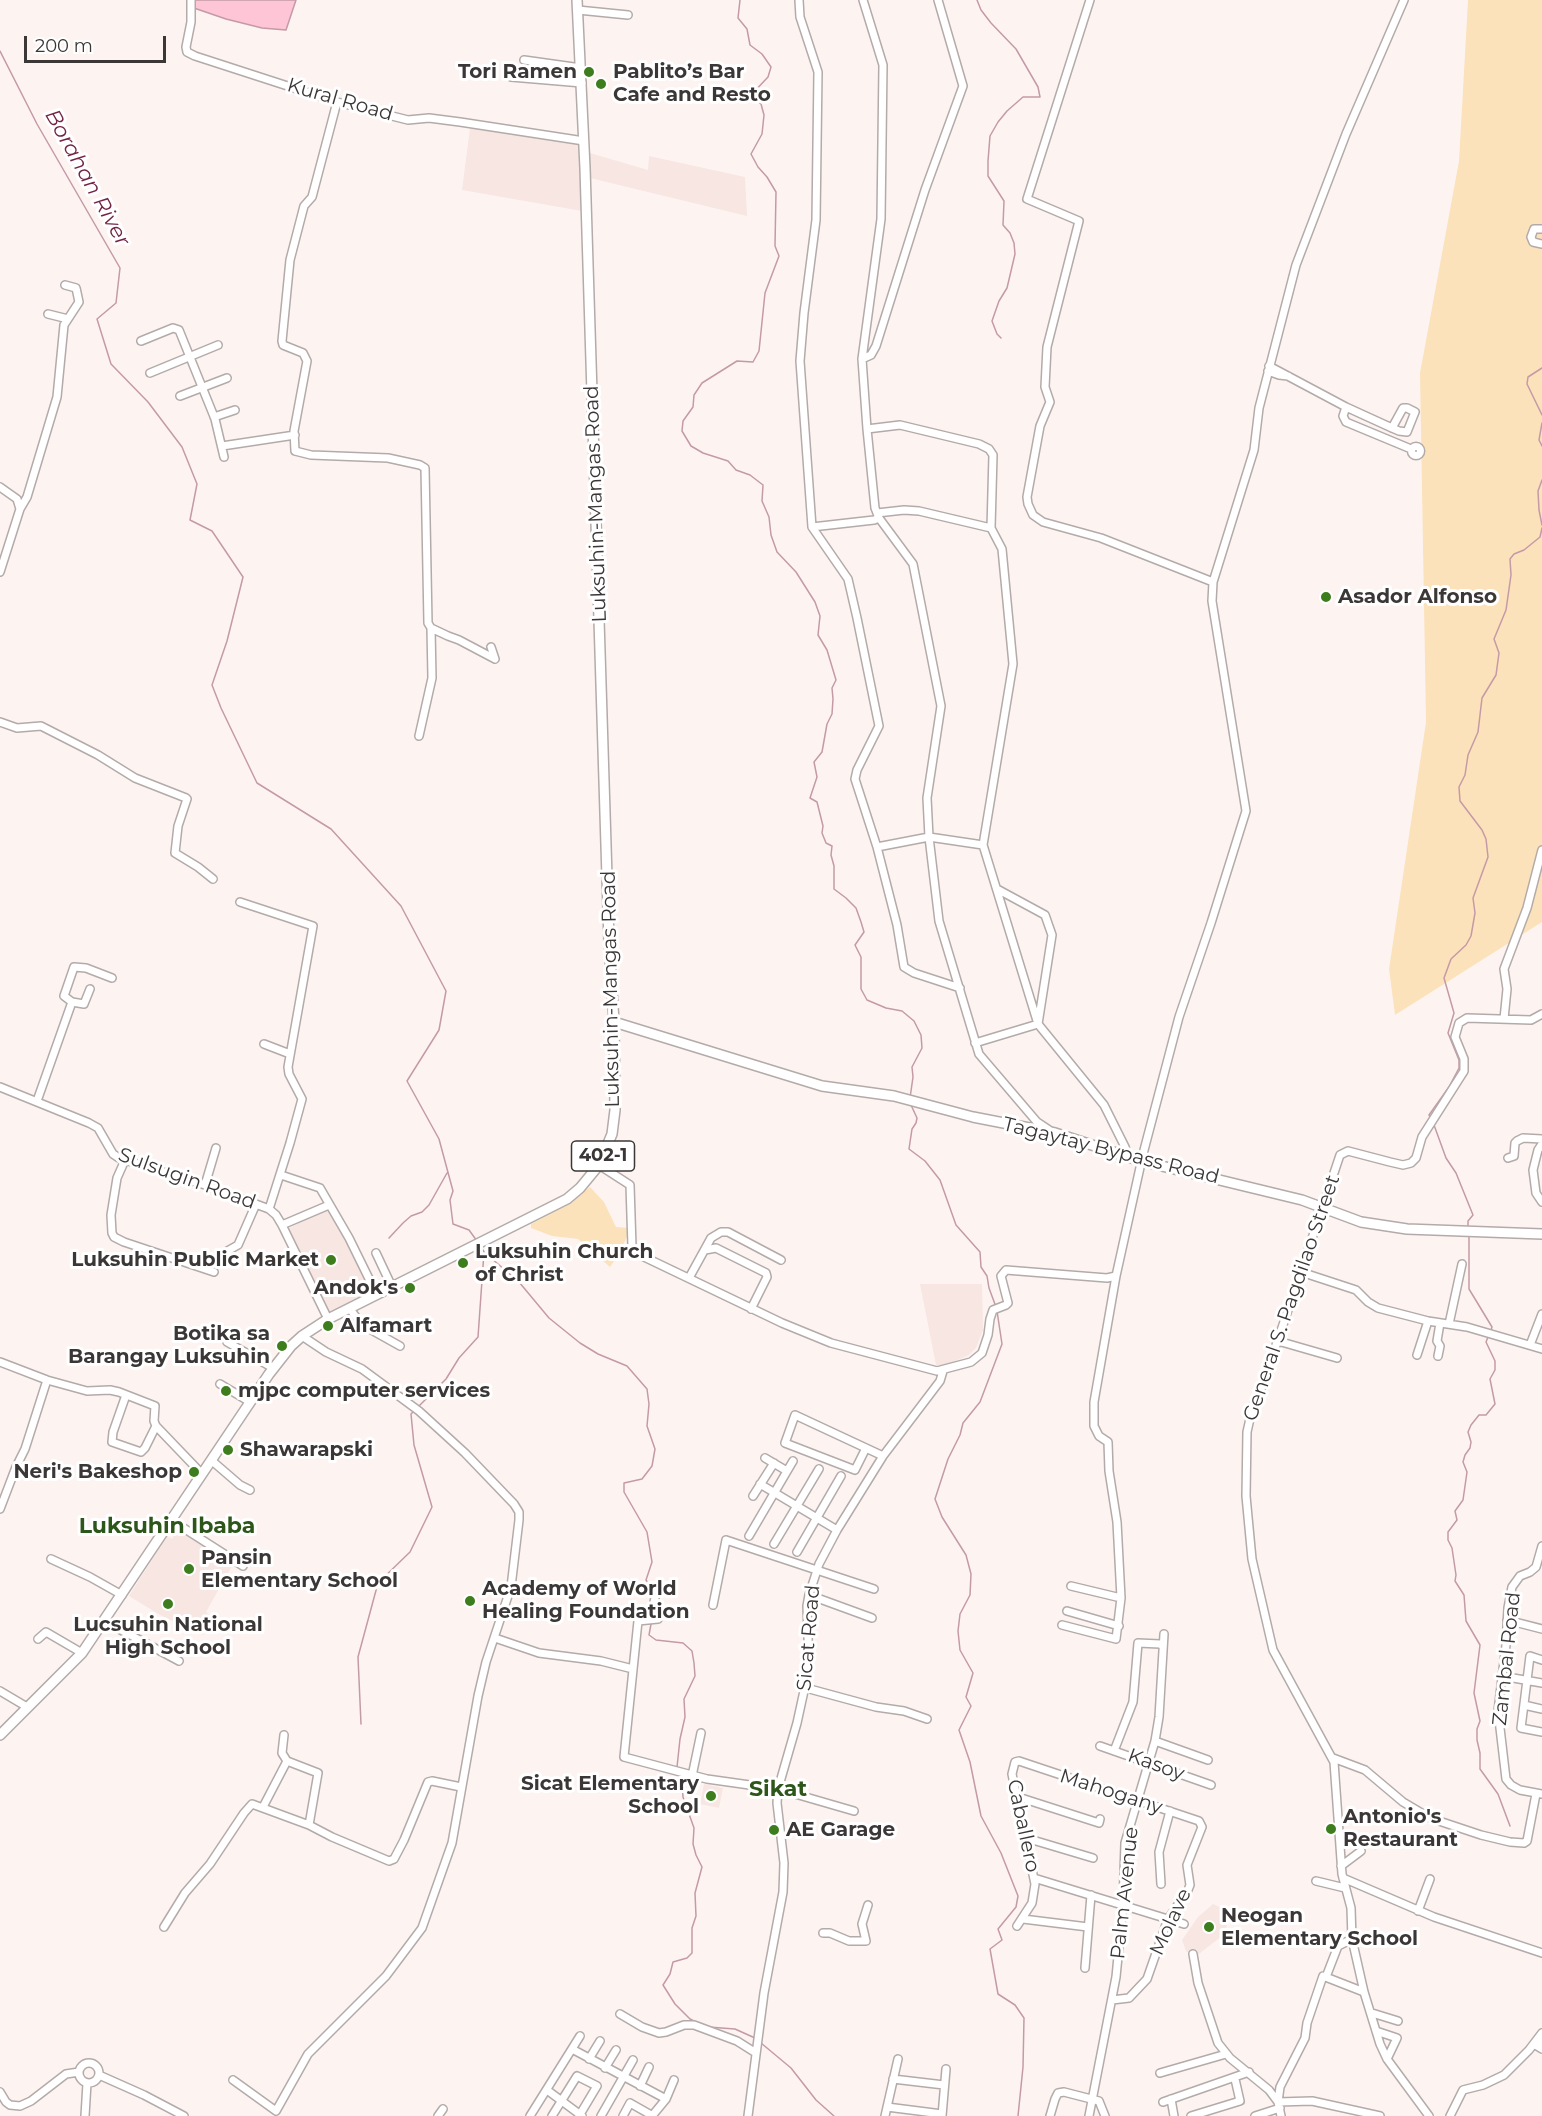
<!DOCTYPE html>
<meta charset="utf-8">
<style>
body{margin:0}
#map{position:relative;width:1542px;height:2116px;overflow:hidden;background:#fdf4f2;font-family:Montserrat,sans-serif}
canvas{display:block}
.scale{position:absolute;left:24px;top:36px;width:142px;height:27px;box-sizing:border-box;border:3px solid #3b3736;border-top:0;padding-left:8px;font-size:18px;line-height:21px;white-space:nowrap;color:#3b3736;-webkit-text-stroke:4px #fff;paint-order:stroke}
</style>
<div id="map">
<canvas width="1542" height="2116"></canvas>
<div class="scale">200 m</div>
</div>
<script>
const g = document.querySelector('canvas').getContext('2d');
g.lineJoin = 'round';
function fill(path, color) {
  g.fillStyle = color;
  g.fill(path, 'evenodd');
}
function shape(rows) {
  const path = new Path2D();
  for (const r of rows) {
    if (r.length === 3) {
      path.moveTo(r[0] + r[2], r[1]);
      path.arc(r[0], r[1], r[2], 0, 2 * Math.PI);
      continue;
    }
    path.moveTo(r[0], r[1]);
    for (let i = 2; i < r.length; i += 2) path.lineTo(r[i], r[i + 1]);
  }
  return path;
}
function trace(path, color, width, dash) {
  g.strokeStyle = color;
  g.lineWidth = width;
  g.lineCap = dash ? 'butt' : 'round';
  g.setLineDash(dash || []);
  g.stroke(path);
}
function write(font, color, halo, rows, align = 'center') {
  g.font = font + ' Montserrat,sans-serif';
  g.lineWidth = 6;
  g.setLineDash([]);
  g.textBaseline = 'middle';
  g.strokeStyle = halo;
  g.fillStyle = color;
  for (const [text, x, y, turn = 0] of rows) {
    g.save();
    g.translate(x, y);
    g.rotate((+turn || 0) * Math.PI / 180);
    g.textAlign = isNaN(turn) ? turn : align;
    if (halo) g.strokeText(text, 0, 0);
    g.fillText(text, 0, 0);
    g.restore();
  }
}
fill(shape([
 [470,128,582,144,582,211,462,190],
 [590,153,648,170,649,156,745,177,747,216,590,178],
 [329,1207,374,1290,330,1313,288,1229],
 [920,1284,982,1284,983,1330,976,1348,969,1355,946,1365,936,1365],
 [179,1528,233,1564,206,1612,213,1617,203,1635,160,1615,129,1596,167,1536,172,1539],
 [704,1784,723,1788,719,1808,700,1804],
 [1213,1904,1233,1913,1222,1936,1195,1957,1186,1951,1182,1940,1198,1917]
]), '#f7e6e2');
fill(shape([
 [1468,0,1542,0,1542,922,1395,1015,1389,969,1426,722,1420,373,1459,161],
 [590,1187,604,1202,616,1227,631,1228,619,1254,610,1267,578,1239,552,1236,531,1228,531,1224,570,1204]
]), '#fce2ba');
const water = shape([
 [193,0,296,0,286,30,262,28,226,19,191,7,193,0]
]);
fill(water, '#fec5d7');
trace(water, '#c49aa7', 1.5);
trace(shape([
 [740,0,738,18,747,29,750,45,762,54,771,67,768,77,751,95,761,104,764,115,762,134,751,154,758,167,767,177,776,192,775,246,779,256,765,293,759,351,753,362,737,361,702,383,694,395,693,407,683,421,682,431,691,446,703,453,728,461,736,470,750,475,763,485,762,501,769,517,771,535,777,552,796,572,815,602,820,616,818,635,827,650,836,680,832,688,833,699,832,714,827,724,822,752,814,762,817,777,810,798,817,802,823,826,822,833,826,843,832,846,831,855,834,866,834,889,846,898,856,908,861,922,864,932,855,945,861,957,861,989,867,1000,886,1008,902,1011,914,1021,921,1035,922,1048,912,1067,913,1077,910,1098],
 [977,0,981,10,991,23,1016,49,1038,87,1040,97,1023,97,1007,111,998,122,990,136,988,161,988,176,1004,201,1003,225,1010,233,1014,243,1015,254,1007,288,999,301,992,321,997,334,1001,338],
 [0,51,37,124,120,268,116,303,97,319,111,364,148,402,182,447,197,484,190,520,212,531,243,577,227,641,212,685,221,708,257,783,331,829,401,906,446,991,439,1030,407,1081,439,1139,453,1191,450,1200,453,1224,469,1230,477,1241],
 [1542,368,1528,377,1527,384,1542,415],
 [1542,423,1539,440,1542,446],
 [1542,480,1538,491,1539,510,1542,525],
 [911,1105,917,1118,916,1123,912,1129,909,1149,925,1161,940,1180,956,1225,980,1252,981,1267,987,1276,989,1288,996,1307],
 [1431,1118,1429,1115,1449,1087,1459,1068,1459,1060,1448,1033,1454,1013,1444,978,1451,959,1466,945,1471,936,1475,913,1473,898,1488,857,1486,839,1482,830,1460,801,1459,787,1465,775,1468,755,1478,732,1482,698,1496,675,1499,653,1494,639,1506,610,1511,575,1510,559,1514,554,1524,550,1540,537,1542,528],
 [1434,1125,1446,1158,1456,1173,1473,1215,1468,1221,1468,1227],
 [1469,1234,1469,1289,1492,1327,1491,1330],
 [389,1238,403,1223,411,1216,422,1212,429,1205,447,1173],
 [484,1252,519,1282,549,1318,580,1343,598,1354,627,1366,647,1389,649,1404,647,1426,655,1449,652,1466,642,1479,624,1483,624,1492,647,1532,652,1562,646,1580,657,1597],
 [997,1311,1002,1344,980,1402,963,1423,960,1435,948,1459,935,1499,942,1517,966,1555,971,1574,970,1595,960,1614,958,1631,960,1650,973,1673,966,1697,971,1706,959,1730,970,1762,981,1816,1001,1853,1018,1896,1016,1907,998,1929,1002,1940,990,1949,998,1994,1015,2005,1024,2018,1023,2067,1018,2116],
 [1488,1337,1486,1342,1495,1361,1495,1370,1490,1379,1495,1404,1486,1415,1479,1415,1471,1425,1468,1432,1471,1442,1470,1448,1465,1455,1463,1462,1467,1472,1463,1500,1455,1511,1457,1520,1448,1532,1448,1540,1452,1548,1456,1575,1455,1581,1464,1595,1466,1621,1480,1645,1474,1693,1480,1721,1477,1729,1477,1740,1480,1753,1480,1769,1498,1794,1510,1826],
 [417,1408,446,1379,459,1358,478,1337,484,1252,481,1247],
 [651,1624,649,1635,656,1640,683,1643,692,1651,694,1663,695,1676,684,1699,685,1717,680,1739,677,1767],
 [361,1724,358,1657,378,1583,410,1552,432,1507,414,1445,411,1414,414,1411],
 [677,1774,682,1779,683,1797,694,1828,693,1844,696,1855,702,1867,695,1893,696,1916,692,1928,692,1953,687,1958,673,1962,670,1974,663,1985,675,2004,690,2019,698,2023],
 [708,2027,735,2029,755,2038],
 [761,2043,791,2068,816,2100,834,2116]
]), '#c49aa7', 1.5);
const minor = shape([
 [191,0,191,22,186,47,187,52,195,56,337,102,396,117,408,120,429,118,460,122,584,141],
 [799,0,800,17,818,72,816,220,804,313,800,361,812,527,848,579,857,618,879,726,857,770,855,779,877,847,897,925,904,967,914,973,960,988],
 [863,0,883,65,881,219,862,359,867,429,875,508,879,518,913,564,941,706,927,798,929,837,939,921,979,1054,1037,1122,1049,1130],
 [1090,0,1027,199,1079,221,1047,347,1045,387,1050,402,1040,426,1027,497,1028,504,1033,515,1043,522,1101,538,1213,582],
 [578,10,628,15],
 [524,60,581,68],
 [511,77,582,83],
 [337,102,312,197,304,206,290,260,282,341,283,345,303,353,307,361,294,431,295,451,311,455,388,458,420,465,425,468,428,623,431,628,448,636,459,640,495,659,491,647],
 [1542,229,1534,229,1531,237,1533,242,1542,244],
 [48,314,68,319],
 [141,341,173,328,179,330,215,419,224,457],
 [862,359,871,355,876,346,925,190,963,86,938,0],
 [1269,366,1346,407,1392,428,1399,431,1407,432,1415,412,1407,408,1403,408,1392,428],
 [1268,371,1279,375,1288,376],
 [150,373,218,345],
 [180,396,227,378],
 [1346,407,1343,416,1346,422,1411,449],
 [214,417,235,410],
 [867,429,900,425,979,444,989,449,993,455,991,528,1002,549,1013,664,983,845,1038,1024,1104,1105,1125,1147,1128,1156],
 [222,446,295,435],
 [1416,451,4.5],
 [0,487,17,499,20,509,0,572],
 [20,509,27,497,57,397,64,325,79,302,76,288,65,285],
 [877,513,904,510,919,511,991,528],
 [812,527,874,520,879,518],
 [0,722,17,728,41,726,98,755,135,778,186,798,187,799,178,826,175,853,198,867,213,879],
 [419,736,432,678,431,628],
 [877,847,929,837,983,845],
 [240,902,313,926,288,1067,289,1074,302,1099,290,1143,269,1209],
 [72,1002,84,1004,90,989],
 [1504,1019,1507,989,1504,969,1527,908,1542,850],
 [975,1043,1038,1024,1052,935,1045,915,997,889],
 [264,1044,290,1054],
 [0,1087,89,1123,98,1128,113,1154,119,1158,205,1185,269,1209,276,1215,282,1225,328,1319],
 [37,1101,72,1002,64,996,74,967,86,968,112,978],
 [1542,1144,1538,1150,1533,1170,1536,1193,1542,1202],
 [1508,1158,1514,1156,1515,1143,1517,1141,1523,1138,1542,1139],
 [125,1160,117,1178,111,1215,112,1233,114,1237,124,1242,214,1272],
 [599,1165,630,1185,632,1247,638,1254,782,1323,831,1343,937,1371,971,1362,982,1353,988,1335,990,1319,993,1310,1006,1305,1008,1303,1001,1276,1006,1270,1107,1278,1116,1276],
 [281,1175,320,1188,349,1238,377,1295],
 [205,1185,216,1148],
 [282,1225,329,1205],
 [705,1250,716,1248,766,1273,767,1277,751,1309],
 [376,1253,392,1287],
 [222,1254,238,1245,256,1204],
 [1301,1272,1356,1290,1368,1302,1378,1308,1428,1321,1467,1327,1542,1349],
 [689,1278,711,1238,721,1232,728,1232,781,1260],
 [350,1309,359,1321,366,1327,400,1346],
 [1449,1324,1462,1264],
 [1278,1341,1337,1358],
 [227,1342,273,1368],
 [1530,1345,1542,1314],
 [1417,1355,1428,1321],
 [1438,1356,1440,1346,1437,1341,1440,1323],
 [0,1362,47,1380,87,1391,110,1390,119,1392,155,1406,154,1421,156,1426,202,1474],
 [220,1384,250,1402],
 [126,1395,113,1432,112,1442,141,1452,145,1448,156,1426],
 [866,1448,855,1470,785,1443,795,1415,883,1456],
 [765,1458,787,1471],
 [211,1460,240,1485,250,1490],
 [760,1484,837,1530],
 [753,1496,774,1463],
 [0,1509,16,1467,25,1449,47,1380],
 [171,1520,243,1566],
 [749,1536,793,1461],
 [774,1544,819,1469],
 [1542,1546,1536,1567,1530,1572,1520,1576,1512,1587,1508,1608,1506,1645,1498,1711,1506,1779,1511,1785,1520,1790,1542,1794],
 [797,1552,841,1476],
 [51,1559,90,1577,122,1595],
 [1071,1586,1121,1598],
 [809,1595,872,1618],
 [713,1605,726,1540,874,1589],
 [1067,1611,1119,1626],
 [650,1619,655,1598],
 [658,1619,638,1621,624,1757,707,1779,778,1789,854,1811],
 [1507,1620,1542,1629],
 [104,1621,179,1661],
 [1062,1625,1116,1639,1121,1598,1117,1522,1109,1471,1108,1442,1099,1436,1094,1426,1094,1402,1116,1276,1143,1154,1179,1017,1211,923,1246,811,1212,601,1213,582,1254,450,1259,408,1296,265,1346,134,1404,0],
 [495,1638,539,1653,601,1661,633,1669],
 [38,1639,46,1632,82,1653],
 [1542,1660,1530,1656,1521,1728,1542,1732],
 [1502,1676,1542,1683],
 [806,1688,876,1707,904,1711,927,1719],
 [0,1691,27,1707],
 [1524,1705,1542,1709],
 [284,1735,282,1753,287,1761],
 [1155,1741,1208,1760],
 [1100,1746,1211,1785],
 [1114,1751,1133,1702,1138,1643,1160,1644,1163,1646],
 [1333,1758,1365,1770,1403,1802,1430,1818,1481,1835,1510,1842,1524,1843,1527,1841,1536,1794],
 [692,1776,701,1733],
 [1018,1797,1099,1823,1100,1819],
 [263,1807,287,1761,318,1773,309,1825],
 [1026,1838,1093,1858],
 [1341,1866,1361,1851],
 [1034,1878,1184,1924],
 [1343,1878,1434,1917,1542,1953],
 [1316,1881,1345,1888],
 [1161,1884,1159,1852,1170,1811],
 [1418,1911,1430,1879],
 [1023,1919,1088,1927],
 [1017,1926,1032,1903,1035,1884,1012,1774,1015,1762,1019,1761,1199,1821,1202,1827,1187,1865,1190,1885,1188,1890,1168,1919,1147,1979,1129,1998,1112,2000],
 [164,1927,185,1893,210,1864,244,1813,252,1804,309,1825,332,1837,389,1861,394,1859,404,1840,428,1782,432,1781,461,1787],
 [823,1933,830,1933,849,1941,866,1941,862,1924,868,1905],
 [1193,1954,1198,1983,1218,2043,1230,2058,1269,2090,1278,2102,1281,2116],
 [1085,1968,1091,1895],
 [1326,1977,1338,1946,1352,1939],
 [1364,1992,1323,1976,1307,2023,1305,2038,1280,2087,1278,2102,1312,2101,1380,2116],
 [1372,2013,1398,2021],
 [620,2014,642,2027,659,2033,666,2032,684,2025,694,2025,737,2041,756,2053],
 [1376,2031,1397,2038,1387,2059],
 [1542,2040,1537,2046,1542,2049],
 [572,2049,666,2099],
 [589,2059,600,2041],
 [89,2073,10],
 [605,2068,616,2050],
 [1160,2073,1226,2054],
 [99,2075,144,2095,184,2116],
 [893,2079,944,2085],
 [233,2080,276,2111,308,2054,386,1976,422,1928,452,1843,478,1696,486,1662,511,1587,519,1520,519,1512,514,1504,465,1453,419,1411,362,1369,326,1352,302,1336],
 [640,2086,649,2067],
 [547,2090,582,2116],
 [0,2092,6,2102,10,2105,20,2106,31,2101,66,2074,79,2072],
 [1171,2099,1174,2116],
 [1163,2102,1249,2072],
 [887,2107,942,2114],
 [85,2116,87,2083],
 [438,2116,443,2109],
 [530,2116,580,2036],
 [552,2116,577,2076,597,2086,579,2116],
 [601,2116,633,2060],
 [623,2116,630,2103,653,2116],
 [652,2116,666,2099,674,2080],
 [748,2116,764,1993,783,1892,784,1863,777,1803,778,1789,797,1723,809,1668,807,1606,809,1595,819,1564,837,1530,883,1456,940,1381,943,1371],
 [885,2116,898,2059],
 [942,2116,946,2069],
 [1050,2116,1055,2099,1058,2093,1064,2092,1099,2101,1105,2116],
 [1089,2116,1116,1977,1123,1905,1125,1843,1155,1741,1159,1717,1164,1634],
 [1191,2116,1240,2101,1235,2079],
 [1255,2116,1280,2108],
 [1429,2116,1387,2059,1380,2044,1364,1992,1352,1939,1351,1908,1342,1874,1334,1762,1273,1650,1252,1559,1246,1496,1247,1432,1253,1405,1261,1389,1286,1316,1340,1155,1348,1151,1390,1162,1403,1165,1411,1163,1416,1158,1422,1137,1464,1071,1464,1059,1455,1037,1459,1023,1467,1018,1531,1020,1542,1014],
 [1450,2116,1463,2090,1483,2085,1504,2075,1529,2050,1542,2033]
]);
const major = shape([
 [614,1022,822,1086,894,1096,973,1117,1055,1133,1141,1161,1302,1200,1361,1222,1407,1229,1542,1234],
 [0,1735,82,1653,269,1374,291,1346,302,1336,328,1319,567,1199,580,1188,599,1165,612,1134,615,1110,614,1022,609,942,585,168,577,0]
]);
trace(minor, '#b3aba9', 10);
trace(major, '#b3aba9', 12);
trace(minor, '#fff', 7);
trace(major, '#fff', 9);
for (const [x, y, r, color] of [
 [589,72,6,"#3d7d1d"],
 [601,84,6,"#3d7d1d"],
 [1326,597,6,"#3d7d1d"],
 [331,1260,6,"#3d7d1d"],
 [463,1263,6,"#3d7d1d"],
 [410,1288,6,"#3d7d1d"],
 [328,1326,6,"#3d7d1d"],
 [282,1346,6,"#3d7d1d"],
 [226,1391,6,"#3d7d1d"],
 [228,1450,6,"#3d7d1d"],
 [194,1472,6,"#3d7d1d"],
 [189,1569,6,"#3d7d1d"],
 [470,1601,6,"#3d7d1d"],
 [168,1604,6,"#3d7d1d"],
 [711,1796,6,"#3d7d1d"],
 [1331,1829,6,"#3d7d1d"],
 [774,1830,6,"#3d7d1d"],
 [1209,1927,6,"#3d7d1d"]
]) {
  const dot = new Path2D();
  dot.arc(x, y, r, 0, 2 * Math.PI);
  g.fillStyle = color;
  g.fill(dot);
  trace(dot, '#fff', 2);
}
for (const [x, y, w] of [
 [603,1156,63]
]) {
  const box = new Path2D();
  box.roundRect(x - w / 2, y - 15, w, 30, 4.5);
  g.fillStyle = '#fff';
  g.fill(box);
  trace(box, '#3b3736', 1.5);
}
write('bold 18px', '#3b3736', null, [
 ["402-1",603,1156]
]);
write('bold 20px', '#3b3736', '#fff', [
 ["Tori Ramen",577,72,"right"],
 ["Pablito’s Bar",613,72],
 ["Cafe and Resto",613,95],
 ["Asador Alfonso",1338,597],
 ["Luksuhin Church",475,1252],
 ["of Christ",475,1275],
 ["Luksuhin Public Market",319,1260,"right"],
 ["Andok's",398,1288,"right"],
 ["Alfamart",340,1326],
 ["Botika sa",270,1334,"right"],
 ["Barangay Luksuhin",270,1357,"right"],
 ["mjpc computer services",238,1391],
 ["Shawarapski",240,1450],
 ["Neri's Bakeshop",182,1472,"right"],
 ["Pansin",201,1558],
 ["Elementary School",201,1581],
 ["Academy of World",482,1589],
 ["Healing Foundation",482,1612],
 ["Lucsuhin National",168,1625,"center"],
 ["High School",168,1648,"center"],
 ["Sicat Elementary",699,1784,"right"],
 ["School",699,1807,"right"],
 ["Antonio's",1343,1817],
 ["Restaurant",1343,1840],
 ["AE Garage",786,1830],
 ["Neogan",1221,1916],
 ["Elementary School",1221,1939]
], 'left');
write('20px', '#3b3736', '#fff', [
 ["Kural Road",340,100,16],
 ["Luksuhin-Mangas Road",596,504,-92],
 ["Luksuhin-Mangas Road",611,989,-91],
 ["Tagaytay Bypass Road",1111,1151,14],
 ["Sulsugin Road",187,1179,20],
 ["General S. Pagdilao Street",1292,1298,-71],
 ["Sicat Road",809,1638,-85],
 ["Zambal Road",1507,1659,-84],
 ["Kasoy",1156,1765,20],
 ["Mahogany",1111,1792,18],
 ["Caballero",1023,1826,78],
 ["Palm Avenue",1125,1893,-84],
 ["Molave",1171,1922,-65]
]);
write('italic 21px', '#732445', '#fff', [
 ["Borahan River",87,178,61]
]);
write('bold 22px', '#2d561a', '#fff', [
 ["Luksuhin Ibaba",167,1527],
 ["Sikat",778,1790]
]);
</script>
